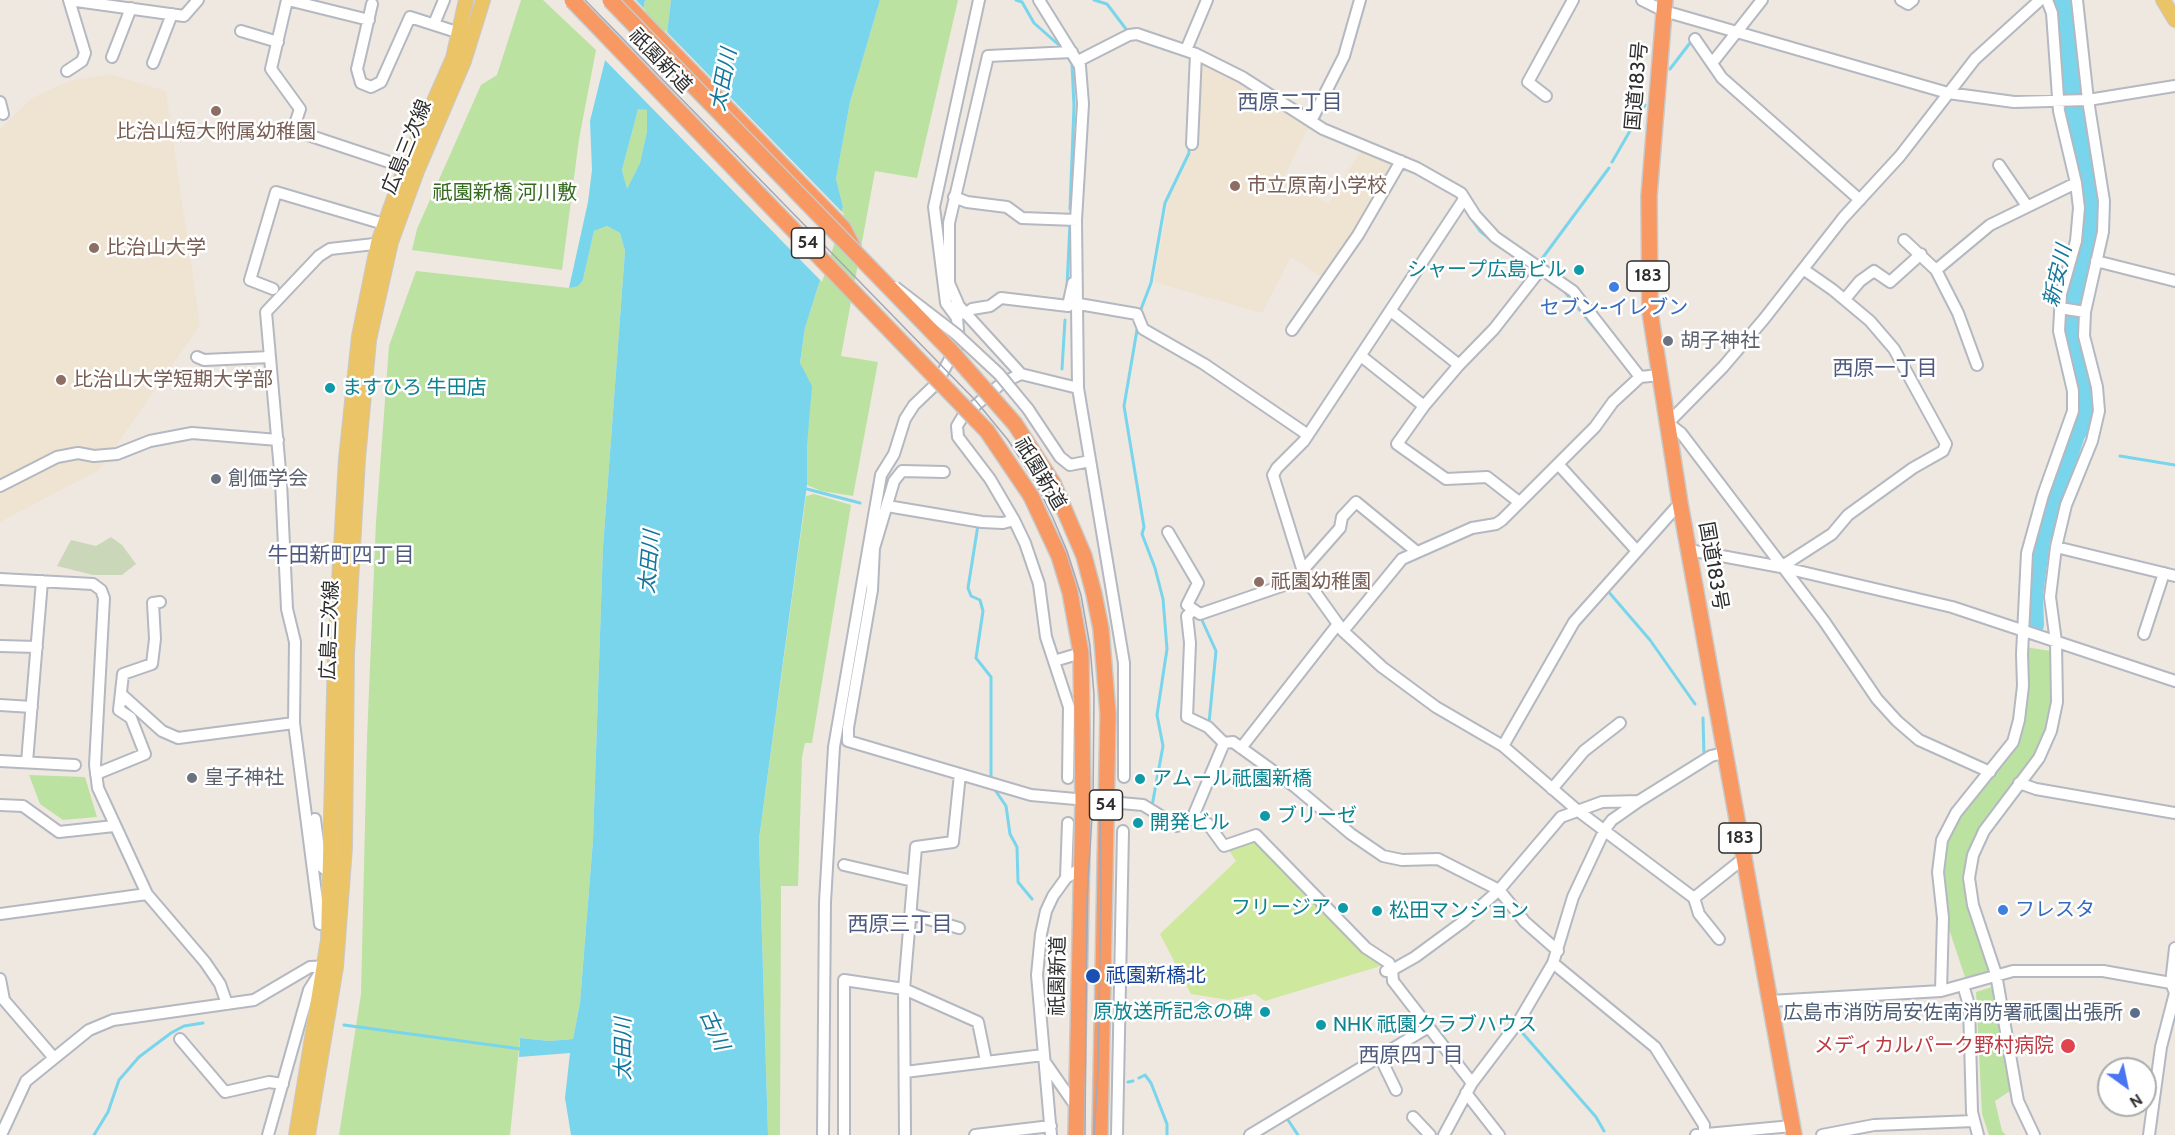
<!DOCTYPE html>
<meta charset="utf-8">
<style>
body{margin:0}
#map{position:relative;width:2175px;height:1135px;overflow:hidden;background:#eee8e1;font-family:Cabin,sans-serif}
canvas{display:block}
.north{position:absolute;left:2097px;top:1057px;width:60px;height:60px;box-sizing:border-box;background:#fff;border:2px solid #ababab;border-radius:50%;rotate:147deg;font-size:16px;font-weight:700;line-height:24px;text-align:center;color:#2e2e2e}
.north::after{content:'';display:block;margin:auto;width:21px;height:27px;background:#4975f3;clip-path:polygon(50% 0,100% 100%,50% 72%,0 100%)}
</style>
<div id="map">
<canvas width="2175" height="1135"></canvas>
<div class="north">N</div>
</div>
<script>
const g = document.querySelector('canvas').getContext('2d');
g.lineJoin = 'round';
function fill(path, color) {
  g.fillStyle = color;
  g.fill(path, 'evenodd');
}
function shape(rows) {
  const path = new Path2D();
  for (const r of rows) {
    path.moveTo(r[0], r[1]);
    for (let i = 2; i < r.length; i += 2) path.lineTo(r[i], r[i + 1]);
  }
  return path;
}
function trace(path, color, width, dash) {
  g.strokeStyle = color;
  g.lineWidth = width;
  g.lineCap = dash ? 'butt' : 'round';
  g.setLineDash(dash || []);
  g.stroke(path);
}
function write(font, color, halo, rows, align = 'center') {
  g.font = font + ' Cabin,"Noto Sans JP",sans-serif';
  g.lineWidth = 5;
  g.setLineDash([]);
  g.textBaseline = 'middle';
  g.strokeStyle = halo;
  g.fillStyle = color;
  for (const [text, x, y, turn = 0] of rows) {
    g.save();
    g.translate(x, y);
    g.rotate((+turn || 0) * Math.PI / 180);
    g.textAlign = isNaN(turn) ? turn : align;
    if (halo) g.strokeText(text, 0, 0);
    g.fillText(text, 0, 0);
    g.restore();
  }
}
fill(shape([
 [1198,61,1240,83,1309,126,1284,177,1328,204,1360,152,1394,165,1363,220,1323,278,1291,257,1262,313,1154,282,1169,195,1187,157,1195,149],
 [109,74,166,91,200,325,99,470,0,522,0,129,32,98,69,81]
]), '#efe3d2');
fill(shape([
 [521,0,543,0,596,50,579,139,562,270,412,250,417,229,481,85,497,75],
 [645,0,671,0,666,42,642,16],
 [880,0,958,0,917,178,875,171,841,356,878,362,853,496,821,491,807,485,807,445,800,364,805,328,843,207,836,179,850,102],
 [638,108,647,110,647,131,640,163,627,190,622,170],
 [607,226,620,233,625,251,603,547,593,840,580,1003,573,1039,549,1041,520,1038,510,1135,339,1135,361,994,367,739,376,522,389,346,416,271,569,288,583,280,594,231],
 [814,494,851,505,812,743,805,743,802,757,798,886,781,886,780,1135,768,1135,759,839,806,496],
 [2025,647,2051,651,2052,694,2047,730,2032,759,1990,813,1971,848,1965,881,1991,970,1966,980,1948,926,1942,876,1944,840,1966,806,2014,744],
 [29,775,85,777,97,817,63,820,40,804],
 [1992,987,2010,1091,1995,1101,2002,1131,2006,1135,1989,1135,1982,1114,1976,992]
]), '#bbe2a0');
fill(shape([
 [111,537,122,545,136,564,122,575,93,575,57,566,71,540,96,546]
]), '#cad7b9');
fill(shape([
 [1255,840,1365,954,1384,965,1265,1001,1255,994,1229,1000,1191,994,1160,934,1236,861,1228,849]
]), '#cee99d');
fill(shape([
 [620,0,645,0,642,16,666,42,671,0,880,0,850,102,836,179,843,207,805,328,800,363,812,386,807,445,807,485,759,839,768,1135,571,1135,565,1098,570,1053,519,1057,520,1038,549,1041,573,1039,580,1003,593,840,603,547,625,251,620,233,607,226,594,231,583,280,578,286,569,288,588,202,592,170,590,121],
 [638,109,647,110,647,131,640,163,627,189,622,170]
]), '#79d5eb');
fill(shape([
 [616,0,636,0,646,11,645,17,663,40,665,30,844,214,822,282,601,56]
]), '#eee8e1');
trace(shape([
 [1016,0,1022,2,1034,23,1060,46],
 [1094,0,1107,4,1126,29],
 [1069,59,1072,64,1074,106,1070,209],
 [1670,69,1693,39],
 [1318,120,1345,65],
 [1612,162,1645,105],
 [1470,217,1480,231,1501,248],
 [1541,260,1609,168],
 [1067,287,1070,222],
 [1564,291,1598,332],
 [1141,309,1151,283,1165,203,1189,153,1189,146],
 [1137,330,1124,406,1144,527,1142,534,1155,568,1163,599,1167,649,1157,715,1163,746,1152,806],
 [1062,369,1065,320],
 [2084,423,2089,428],
 [2120,456,2175,465],
 [807,489,860,503],
 [978,525,968,588,971,596,980,600,983,611,976,658,991,677,991,778],
 [1607,590,1650,640,1695,704],
 [1201,618,1216,651,1209,723],
 [1703,718,1704,756],
 [993,787,1006,806,1010,834,1017,847,1018,882,1032,899],
 [1434,863,1460,876],
 [344,1025,521,1049],
 [1519,1029,1596,1117,1604,1131],
 [1139,1078,1145,1075,1151,1083,1167,1124,1167,1135],
 [1128,1082,1133,1081],
 [1286,1117,1298,1135],
 [94,1135,108,1112,119,1080,139,1057,171,1033,184,1026,203,1023]
]), '#79d5eb', 3);
trace(shape([
 [2035,625,2034,595,2041,541,2076,435,2084,423,2088,401,2069,329,2072,298,2089,241,2091,201,2075,115,2069,68,2068,21,2063,0]
]), '#79d5eb', 18);
const minor = shape([
 [69,0,184,16,198,0],
 [287,0,271,69,300,109,293,130,410,169],
 [288,0,369,20],
 [1039,0,1080,66,1083,104,1076,220,1078,388,1124,663,1124,777],
 [1642,0,1664,11,1948,93,2014,102,2088,100,2175,86],
 [1901,0,1908,4,1913,0],
 [372,4,357,69,361,83,371,87,381,82,410,17,466,35],
 [434,24,444,0],
 [241,31,278,42],
 [1695,39,1722,78,1860,200],
 [1186,50,1207,0],
 [112,57,131,8],
 [1078,61,1129,35,1137,34,1196,54,1242,77,1323,129,1417,168,1461,193,1475,215,1495,237,1573,291,1640,377,1660,375],
 [1713,62,1762,0],
 [153,63,172,14],
 [67,71,82,61,85,53,69,0],
 [1546,96,1528,82,1573,0],
 [0,102,3,114],
 [1311,121,1344,56,1360,0],
 [1192,144,1196,54],
 [1999,165,2027,206],
 [954,197,967,202,1007,207,1022,218,1076,220],
 [1464,199,1304,441,1277,468,1273,475,1305,578,1343,631,1382,667,1436,707,1503,746,1577,810,1694,898],
 [1904,240,1936,270,1958,313,1977,365],
 [2096,261,2175,281],
 [1936,270,1990,225,2076,183],
 [273,289,250,280,276,192,384,224],
 [1845,299,1860,281,1874,271,1890,282,1921,254],
 [1079,304,1137,314,1143,329,1204,364,1308,435],
 [2060,308,2085,312],
 [1391,311,1459,365,1494,329,1541,269],
 [965,314,972,309,990,306,1001,298,1068,306,1073,283],
 [1292,330,1358,235,1401,161],
 [1361,356,1424,406,1459,365],
 [197,357,204,360,270,357],
 [1021,374,959,306,949,283,949,223,988,56,1072,52],
 [1424,406,1397,444,1446,479,1487,477,1519,502],
 [1028,409,1060,457,1070,465,1090,461],
 [1558,464,1637,551],
 [944,472,902,471,894,481,874,548,872,590,848,728,848,741,1031,795,1143,805,1177,826,1192,819,1224,743],
 [0,486,57,457,78,453,94,456,117,454,150,441,192,433,278,440],
 [887,506,982,522,1003,523,1014,520],
 [1168,532,1198,583,1187,605,1200,614,1305,578],
 [2056,547,2175,576],
 [1689,550,1781,567,1952,607,2175,681],
 [1781,567,1832,534,1848,515,1913,468,1943,451,1946,444,1894,349,1870,321,1833,290,1803,269],
 [1303,570,1340,528,1342,517,1356,502,1417,552],
 [0,579,93,584,101,590,104,598,95,765,98,788,147,894,205,962,220,984,227,1004],
 [1193,610,1187,616,1190,643,1187,717,1208,727,1224,743,1233,742,1294,786,1351,834,1383,856,1402,860,1438,859,1499,890,1525,922,1558,951],
 [1343,631,1402,559,1472,528,1496,524,1502,520,1595,427,1613,402,1640,377],
 [2144,634,2164,573],
 [0,646,37,647],
 [1054,661,1081,653],
 [121,694,162,731,178,738,294,723],
 [0,705,32,707],
 [1503,746,1574,622,1680,503],
 [1241,748,1338,624],
 [0,761,75,765],
 [27,762,42,581],
 [1990,772,1919,740,1897,721,1877,699,1824,621,1681,433,1668,423,1723,367,1764,319,1843,218,1900,156,1975,59,2040,0],
 [96,774,145,754,131,718,119,710,123,674,152,664,155,639,153,603,160,602],
 [1068,778,1069,707,1046,637,1039,584,1025,543,1014,520,990,479,958,437,957,426,963,416,1002,383,1021,374,1078,388],
 [2019,783,2036,789,2175,813],
 [1552,789,1584,751,1620,723],
 [0,805,23,806,59,832,114,826],
 [1194,815,1208,824,1224,846,1256,835,1366,948,1389,963,1392,970,1415,957,1464,921,1499,890,1561,817,1602,802,1639,801],
 [315,819,321,866,331,874],
 [844,865,913,881],
 [1066,878,1068,823],
 [0,914,147,894],
 [911,914,959,928],
 [320,924,294,723,295,642,287,609,281,482,266,312,319,256,330,249,383,243],
 [1719,939,1699,914,1694,898,1744,858],
 [1553,963,1655,1047,1704,1125,1704,1134],
 [1386,971,1392,970,1393,981,1472,1083],
 [0,979,4,1000,54,1058],
 [1963,985,1969,1005,1972,1112,1978,1135],
 [1941,991,1943,918,1938,872,1942,840,1956,813,2013,742,2019,720,2023,686,2022,654,2027,553,2043,495,2073,411,2073,391,2059,331,2061,294,2076,241,2079,208,2076,183,2059,111,2052,13,2047,0],
 [1770,1001,1941,991,2013,971,2103,971,2171,983],
 [180,1039,225,1092,269,1082,283,1084],
 [1380,1057,1396,1090],
 [1045,1062,1077,1108],
 [905,1072,1043,1055],
 [1466,1093,1499,1135],
 [1413,1117,1430,1135],
 [1,1135,26,1081,89,1030,113,1020,254,1000,310,967,330,966],
 [268,1135,309,990,323,968],
 [823,1135,825,902,834,747,881,475,894,454,905,419,914,405,937,383,959,342,957,318,946,303,934,207,979,0],
 [844,1135,844,980,904,989,978,1022,986,1061],
 [905,1135,904,989,916,847,953,842,960,774],
 [975,1135,1051,1126],
 [1051,1135,1037,975,1041,934,1046,911,1053,896,1066,878,1081,868],
 [1117,1135,1123,831],
 [1250,1135,1427,1028],
 [1444,1135,1472,1083,1519,1021,1553,963,1573,897,1605,829,1612,820,1639,801,1711,756,1724,753],
 [1696,1135,1792,1126],
 [1822,1135,1874,1125,1974,1121],
 [2034,1135,2018,1101,1996,974,1973,905,1969,878,1973,855,1984,831,2039,758,2051,731,2057,702,2056,642,2050,597,2056,547,2066,505,2092,441,2099,411,2097,387,2084,336,2085,312,2103,232,2104,201,2088,100,2077,0],
 [2149,1135,2161,1047,2175,993,2171,983,2175,948]
]);
const major = shape([
 [2163,0,2175,20],
 [296,1135,328,940,335,653,346,459,359,336,378,243,405,167,453,58,466,0],
 [308,1135,336,967,345,847,347,653,358,459,369,340,391,242,417,171,464,61,483,0]
]);
const highway = shape([
 [622,0,843,228,853,247],
 [1665,0,1649,196,1650,312,1680,503,1794,1135],
 [1053,483,1084,556,1094,594,1101,629,1108,714,1100,1135],
 [1031,496,1059,556,1070,592,1081,653,1083,801,1076,1135]
]);
trace(minor, '#b4b8c0', 14);
trace(major, '#c9c9c9', 16);
trace(highway, '#c9c9c9', 18);
trace(minor, '#fff', 10);
trace(major, '#ecc468', 14);
trace(highway, '#f89862', 15);
trace(shape([
 [585,0,976,401,1008,440,1036,483,1053,518,1067,551,1081,595,1090,646,1094,695,1093,800,1087,898,1085,1135],
 [1094,1135,1098,1071,1101,897,1100,816]
]), '#a4a8b7', 1.5);
const minorBridge = shape([
 [895,287,956,334,999,374,1028,409]
]);
const highwayBridge = shape([
 [572,0,987,431,1031,496],
 [610,0,950,350,1015,424,1053,483]
]);
trace(minorBridge, '#b4b8c0', 14, []);
trace(highwayBridge, '#c9c9c9', 18, []);
trace(minorBridge, '#fff', 10);
trace(highwayBridge, '#f89862', 15);
for (const [x, y, r, color] of [
 [216,111,6,"#8d6e63"],
 [1235,186,6,"#8d6e63"],
 [94,248,6,"#8d6e63"],
 [1579,270,6,"#0f9aa8"],
 [1614,287,6,"#3f7fe0"],
 [1668,341,6,"#6b7280"],
 [61,380,6,"#8d6e63"],
 [330,388,6,"#0f9aa8"],
 [216,479,6,"#6b7280"],
 [1259,582,6,"#8d6e63"],
 [192,778,6,"#6b7280"],
 [1140,779,6,"#0f9aa8"],
 [1265,816,6,"#0f9aa8"],
 [1138,823,6,"#0f9aa8"],
 [1343,908,6,"#0f9aa8"],
 [2003,910,6,"#3f7fe0"],
 [1377,911,6,"#0f9aa8"],
 [1093,976,8,"#1a4fb4"],
 [1265,1012,6,"#0f9aa8"],
 [2135,1013,6,"#5c6f8a"],
 [1321,1025,6,"#0f9aa8"],
 [2068,1046,8,"#e0444e"]
]) {
  const dot = new Path2D();
  dot.arc(x, y, r, 0, 2 * Math.PI);
  g.fillStyle = color;
  g.fill(dot);
  trace(dot, '#fff', 2);
}
for (const [x, y, w] of [
 [808,243,33],
 [1648,276,42],
 [1106,805,33],
 [1740,838,42]
]) {
  const box = new Path2D();
  box.roundRect(x - w / 2, y - 15, w, 30, 4.5);
  g.fillStyle = '#fff';
  g.fill(box);
  trace(box, '#2e2e2e', 1.5);
}
write('bold 18px', '#2e2e2e', null, [
 ["54",808,243],
 ["183",1648,276],
 ["54",1106,805],
 ["183",1740,838]
]);
write('20px', '#2e2e2e', '#fff', [
 ["祇園新道",660,61,46],
 ["国道183号",1637,86,-85],
 ["広島三次線",407,147,-68],
 ["祇園新道",1040,474,59],
 ["国道183号",1713,566,80],
 ["広島三次線",330,630,-88],
 ["祇園新道",1058,976,-89]
]);
write('20px', '#785e54', '#fff', [
 ["比治山短大附属幼稚園",216,132,"center"],
 ["市立原南小学校",1247,186],
 ["比治山大学",106,248],
 ["比治山大学短期大学部",73,380],
 ["祇園幼稚園",1271,582]
], 'left');
write('20px', '#336a1e', '#fff', [
 ["祇園新橋 河川敷",505,193]
]);
write('20px', '#0d838f', '#fff', [
 ["シャープ広島ビル",1567,270,"right"],
 ["ますひろ 牛田店",342,388],
 ["アムール祇園新橋",1152,779],
 ["ブリーゼ",1277,816],
 ["開発ビル",1150,823],
 ["フリージア",1331,908,"right"],
 ["松田マンション",1389,911],
 ["原放送所記念の碑",1253,1012,"right"],
 ["NHK 祇園クラブハウス",1333,1025]
], 'left');
write('20px', '#366cbe', '#fff', [
 ["セブン-イレブン",1614,308],
 ["フレスタ",2015,910,"left"]
]);
write('20px', '#5b616d', '#fff', [
 ["胡子神社",1680,341],
 ["創価学会",228,479],
 ["皇子神社",204,778]
], 'left');
write('20px', '#164399', '#fff', [
 ["祗園新橋北",1106,976]
], 'left');
write('20px', '#4e5e75', '#fff', [
 ["広島市消防局安佐南消防署祇園出張所",2123,1013]
], 'right');
write('20px', '#be3a42', '#fff', [
 ["メディカルパーク野村病院",2054,1046]
], 'right');
write('italic 21px', '#13779c', '#fff', [
 ["太田川",724,80,-79],
 ["新安川",2058,276,-77],
 ["太田川",650,562,-85],
 ["古川",714,1030,66],
 ["太田川",624,1049,-90]
]);
write('21px', '#4f5b7e', '#fff', [
 ["西原二丁目",1290,103],
 ["西原一丁目",1885,369],
 ["牛田新町四丁目",341,556],
 ["西原三丁目",900,925],
 ["西原四丁目",1411,1056]
]);
</script>
